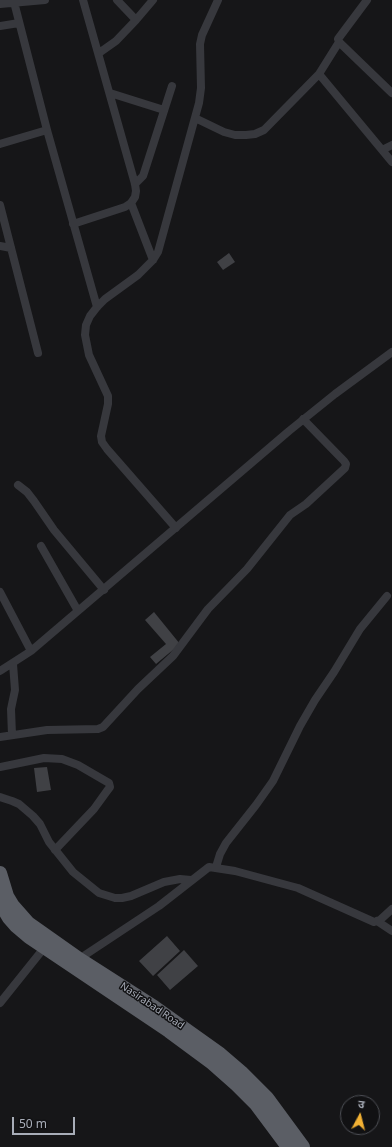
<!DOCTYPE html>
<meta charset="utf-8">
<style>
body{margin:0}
#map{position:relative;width:392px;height:1147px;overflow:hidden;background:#161618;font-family:"Noto Sans","Noto Sans Devanagari",sans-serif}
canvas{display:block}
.north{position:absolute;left:340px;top:1095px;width:40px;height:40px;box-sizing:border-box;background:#111113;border:1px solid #4d4f55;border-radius:50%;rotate:7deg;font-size:11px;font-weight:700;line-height:16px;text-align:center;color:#a8adb8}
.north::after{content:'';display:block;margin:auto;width:14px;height:18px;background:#f2b134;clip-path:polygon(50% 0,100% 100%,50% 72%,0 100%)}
.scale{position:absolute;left:12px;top:1117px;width:63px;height:18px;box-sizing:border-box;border:2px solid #a8adb8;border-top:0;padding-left:5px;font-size:12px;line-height:14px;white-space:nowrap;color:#a8adb8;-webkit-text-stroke:3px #111113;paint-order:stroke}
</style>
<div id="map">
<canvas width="392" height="1147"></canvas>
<div class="north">उ</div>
<div class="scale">50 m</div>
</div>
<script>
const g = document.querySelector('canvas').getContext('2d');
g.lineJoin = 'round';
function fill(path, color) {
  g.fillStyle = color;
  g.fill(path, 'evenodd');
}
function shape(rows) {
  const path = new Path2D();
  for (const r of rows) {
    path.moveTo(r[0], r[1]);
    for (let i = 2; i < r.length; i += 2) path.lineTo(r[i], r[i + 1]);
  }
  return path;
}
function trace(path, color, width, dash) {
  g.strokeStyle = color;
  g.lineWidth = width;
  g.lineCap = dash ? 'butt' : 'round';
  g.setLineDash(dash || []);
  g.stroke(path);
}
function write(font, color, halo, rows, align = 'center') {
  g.font = font + ' "Noto Sans",sans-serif';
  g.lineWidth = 3;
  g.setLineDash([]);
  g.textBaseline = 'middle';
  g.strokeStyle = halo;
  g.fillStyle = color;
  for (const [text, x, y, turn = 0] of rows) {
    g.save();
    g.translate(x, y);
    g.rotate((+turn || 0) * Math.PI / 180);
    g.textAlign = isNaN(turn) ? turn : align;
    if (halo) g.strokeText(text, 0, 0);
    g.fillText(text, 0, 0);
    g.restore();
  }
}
fill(shape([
 [229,253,235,262,223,270,217,262],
 [154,612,180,644,156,664,150,657,166,644,145,620],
 [47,767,51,790,37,792,34,768],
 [167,936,180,951,153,976,139,961],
 [184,950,198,966,170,990,157,975]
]), '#404145');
trace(shape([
 [117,0,136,20],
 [367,0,338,39,339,42,392,93],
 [14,2,47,130,97,307],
 [0,4,45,0],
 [0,26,19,23],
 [99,53,116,41,136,20,153,0],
 [319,74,392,162],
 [110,93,164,110],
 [195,118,224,132,235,135,246,135,255,134,264,130,319,74,339,42],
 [0,144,47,130],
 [382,150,392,145],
 [135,184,143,176,145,170,172,86],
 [131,203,153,260],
 [0,205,38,353],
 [73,224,125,207,131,203,135,197,136,191,135,184,83,0],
 [0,246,11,248],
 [18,485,27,492,34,501,54,530,104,590],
 [176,528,107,449,102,442,101,436,108,404,108,396,89,355,85,335,86,325,90,316,97,307,105,299,138,275,153,260,158,252,199,103,201,88,200,44,202,35,218,0],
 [41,546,78,611],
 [0,592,31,651],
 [0,671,31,651,289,431,335,394,392,352],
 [12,735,11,709,15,690,13,664],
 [0,737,47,730,98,729,103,727,138,689,173,656,208,609,247,569,290,515,306,504,345,468,346,464,344,461,303,419],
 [0,767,44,758,62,759,78,765,109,783,110,787,107,791,94,809,55,850],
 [0,797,12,801,19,804,33,816,40,824,49,842,73,872,99,893,115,898,122,898,131,896,164,882,180,879,191,880],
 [216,867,220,854,226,843,256,805,273,781,300,726,315,700,334,672,360,629,387,596],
 [377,921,392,931],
 [79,959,159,906,209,867,235,871,298,888,374,922,380,920,392,909],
 [0,1003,44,948]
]), '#37383d', 8);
trace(shape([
 [0,873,7,896,13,906,28,923,79,959,154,1007,220,1054,241,1072,267,1098,303,1147],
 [0,903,9,918,16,926,29,937,169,1031,211,1062,237,1085,256,1104,288,1147]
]), '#5b5e65', 14);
write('10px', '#a8adb8', '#111113', [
 ["Nasirabad Road",152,1006,34]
]);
</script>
